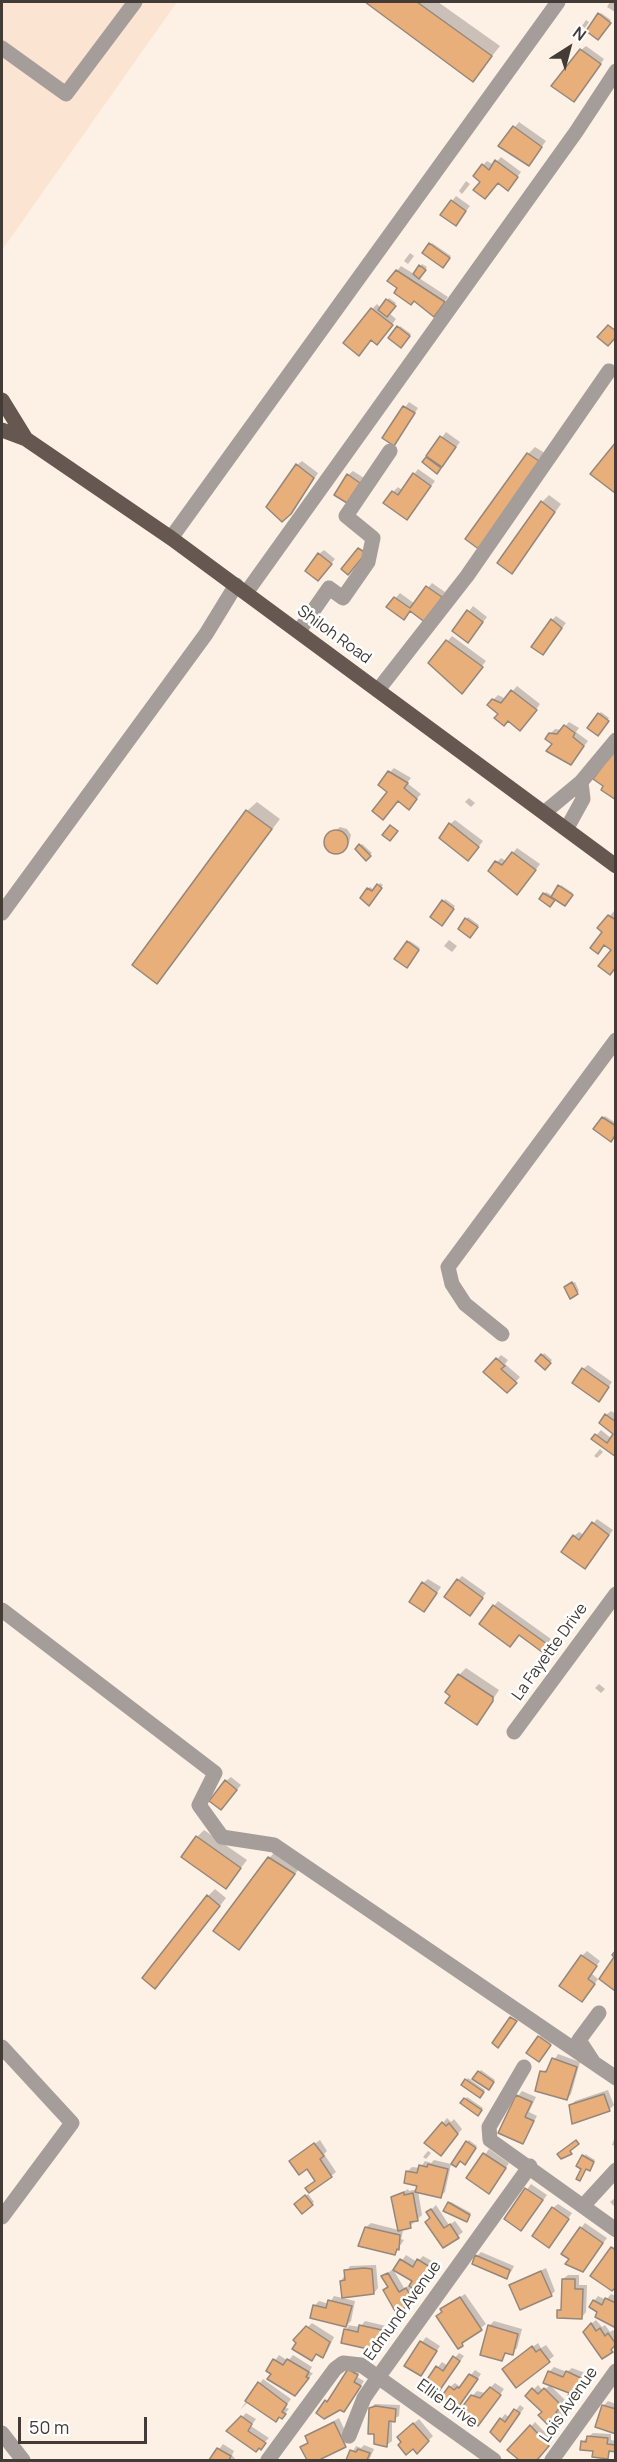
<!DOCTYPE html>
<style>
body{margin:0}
#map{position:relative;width:617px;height:2462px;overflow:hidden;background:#fdf0e5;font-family:Manrope,sans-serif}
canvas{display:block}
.frame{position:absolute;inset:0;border:3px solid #423b36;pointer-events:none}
.north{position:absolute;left:539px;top:18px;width:60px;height:60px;-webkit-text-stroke:4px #fff;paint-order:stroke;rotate:36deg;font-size:16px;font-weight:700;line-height:24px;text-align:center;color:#423b36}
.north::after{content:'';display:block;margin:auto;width:21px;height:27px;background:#423b36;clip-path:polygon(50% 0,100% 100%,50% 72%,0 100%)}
.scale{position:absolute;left:18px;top:2417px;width:129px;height:27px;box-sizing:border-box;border:3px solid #423b36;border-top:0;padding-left:8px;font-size:18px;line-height:21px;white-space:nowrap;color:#423b36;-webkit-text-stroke:4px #fff;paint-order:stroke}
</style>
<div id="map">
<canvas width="617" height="2462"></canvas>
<div class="frame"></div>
<div class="north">N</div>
<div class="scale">50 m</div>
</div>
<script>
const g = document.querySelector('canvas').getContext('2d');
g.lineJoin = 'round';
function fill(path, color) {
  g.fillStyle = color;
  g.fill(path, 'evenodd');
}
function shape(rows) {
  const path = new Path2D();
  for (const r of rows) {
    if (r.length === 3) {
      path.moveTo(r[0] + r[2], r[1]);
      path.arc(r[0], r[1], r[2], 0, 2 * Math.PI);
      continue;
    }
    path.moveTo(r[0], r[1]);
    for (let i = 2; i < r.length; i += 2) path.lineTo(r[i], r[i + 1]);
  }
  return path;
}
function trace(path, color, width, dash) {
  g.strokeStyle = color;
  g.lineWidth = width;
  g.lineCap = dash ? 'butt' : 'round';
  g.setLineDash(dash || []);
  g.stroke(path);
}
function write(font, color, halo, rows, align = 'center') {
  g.font = font + ' Manrope,sans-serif';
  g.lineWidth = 5;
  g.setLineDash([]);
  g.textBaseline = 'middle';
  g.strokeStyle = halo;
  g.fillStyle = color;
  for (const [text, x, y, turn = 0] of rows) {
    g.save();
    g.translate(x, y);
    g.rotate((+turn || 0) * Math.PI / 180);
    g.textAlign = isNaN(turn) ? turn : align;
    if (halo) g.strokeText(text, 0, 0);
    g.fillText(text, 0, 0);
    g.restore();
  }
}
fill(shape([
 [2,2,177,2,2,250]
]), '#fbe4d1');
fill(shape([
 [368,2,438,2,500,46,473,80],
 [610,2,616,2,615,12,607,7],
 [601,13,611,20,600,36,599,14],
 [586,20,589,22,585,28,582,26],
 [586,46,604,59,578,96,581,50],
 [519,122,546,141,533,159,500,145],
 [501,157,521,172,512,184,482,181,483,165,487,161,494,165],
 [466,181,470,184,462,194,459,191],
 [456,196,470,206,456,224,452,201],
 [432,243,451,256,444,265,431,244],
 [410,253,414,256,408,264,404,261],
 [422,264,427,267,419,278,448,297,438,311,399,288,397,271,401,266,414,274],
 [389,298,396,303,389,313,396,319,382,338,346,343,372,309,377,304,381,308],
 [400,326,411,334,401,346,390,338],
 [409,402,418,408,398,439,384,437],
 [446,432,460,442,437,472,427,458],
 [535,447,548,455,467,539,528,454],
 [302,461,318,473,295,508,282,520,297,465],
 [418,469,435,481,407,518,393,492,398,487,402,490],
 [353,471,364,478,352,497,348,475],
 [549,495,561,504,512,572,542,502],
 [324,550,335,559,322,574,319,554],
 [432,583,445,592,438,602,411,610,388,607,400,593,415,604],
 [473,606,487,617,472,636,454,631],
 [556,616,566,623,543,653,552,620],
 [452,636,486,661,462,692,446,680,449,677,430,663],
 [517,686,540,704,525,725,500,713,493,700,498,695,506,699],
 [601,712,609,718,599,733,599,714],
 [569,722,579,728,576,732,588,741,575,758,554,744,550,734,555,729,562,730],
 [394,768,411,778,407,783,421,794,413,803,389,792,390,772],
 [469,798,475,803,471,807,465,802],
 [257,802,280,819,157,982,247,811],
 [455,820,483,841,473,854,450,824],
 [340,827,347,829,351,835,349,843,337,852,330,851,326,844,328,836],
 [362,844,372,853,366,858,357,849],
 [517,848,540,864,522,888,497,862,501,858,506,861],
 [380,883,383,885,371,902,368,889,370,887,374,890],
 [561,885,573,893,567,903,555,898,552,903,541,899,546,892,553,896],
 [445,899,455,906,444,922,444,901],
 [614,911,616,912,616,966,613,950,605,944,604,932,599,928],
 [468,917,479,925,472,934,460,929],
 [449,940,457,946,452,952,444,946],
 [410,941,420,948,408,964,408,942],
 [605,1116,616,1123,616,1133,603,1118],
 [575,1282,579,1291,570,1297,567,1285],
 [544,1353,552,1360,545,1368,537,1361],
 [501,1355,508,1360,505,1364,520,1377,507,1391,485,1372],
 [588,1365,612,1382,603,1395,583,1369],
 [611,1411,616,1414,616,1455,593,1439,601,1430,612,1439,615,1434,606,1415],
 [600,1449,603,1452,597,1458,594,1456],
 [597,1519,613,1530,585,1567,574,1536,579,1532,584,1535],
 [462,1576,486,1593,474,1609,458,1580],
 [428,1579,441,1587,428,1606,423,1583],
 [498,1601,551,1639,542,1650,519,1633,481,1623],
 [466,1668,499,1690,477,1723,452,1695,459,1675],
 [599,1684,605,1689,601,1693,595,1688],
 [231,1777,241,1785,225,1804,226,1781],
 [204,1830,247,1860,226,1887,197,1837],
 [276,1851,301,1866,246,1941,269,1858],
 [215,1889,226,1898,162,1979,208,1896],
 [587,1951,600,1961,591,1973,598,1979,587,1995,582,1956],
 [541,2035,552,2042,540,2058,528,2052],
 [558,2054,580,2062,571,2094,567,2099,542,2072,549,2068],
 [481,2070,495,2080,491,2086,479,2072],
 [468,2078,485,2090,479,2096,463,2085],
 [608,2090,614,2105,609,2110,570,2106,575,2101],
 [522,2091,536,2097,529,2112,537,2116,523,2142,518,2096],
 [467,2097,483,2108,480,2113,462,2103],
 [447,2118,451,2122,454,2119,462,2129,445,2150,443,2123],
 [616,2134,616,2146,612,2145],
 [320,2140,327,2151,324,2154,336,2172,331,2176,317,2180,308,2167,295,2157],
 [469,2140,477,2146,466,2161,467,2142],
 [489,2149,509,2163,493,2188,468,2178],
 [428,2151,431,2153,426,2159,423,2157],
 [585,2154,595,2160,591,2167,583,2168],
 [434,2160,451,2164,445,2192,440,2197,418,2191,422,2215,410,2226,393,2198,408,2189,409,2191,418,2189,419,2185,405,2182,408,2171,412,2167,420,2168,425,2161,431,2163],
 [531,2184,547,2195,521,2230,506,2219],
 [308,2194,314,2202,302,2212,296,2204],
 [616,2197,616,2208,610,2202],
 [451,2202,471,2213,468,2218,450,2203],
 [558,2204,572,2213,553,2241,553,2208],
 [436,2205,449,2225,455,2221,463,2232,444,2246,428,2213],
 [371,2223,403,2231,401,2239,404,2240,395,2253,366,2227],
 [585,2223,607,2238,583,2271,571,2258,581,2228],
 [481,2252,514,2266,511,2272,506,2277,477,2256],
 [406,2255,417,2262,423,2256,439,2265,421,2292,412,2287,418,2296,413,2301,389,2286,383,2277,393,2269,404,2288,412,2284,414,2281,395,2270],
 [376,2265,378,2288,374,2293,341,2281,350,2266],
 [546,2268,555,2291,551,2295,511,2285],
 [568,2275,579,2275,579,2285,587,2285,586,2312,582,2317,559,2310,563,2307,563,2279],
 [465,2294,486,2324,466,2339,462,2345,442,2309],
 [611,2294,616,2296,616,2324,599,2311,594,2301,598,2296,606,2300],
 [334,2296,355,2301,351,2321,347,2325,360,2327,365,2321,386,2326,385,2338,377,2349,345,2330,349,2326,311,2317,314,2306,319,2301,329,2304],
 [596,2320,602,2327,605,2325,610,2332,613,2330,616,2333,616,2345,602,2357,585,2329],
 [494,2321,522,2329,517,2348,512,2353,507,2352,502,2359,489,2326],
 [312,2323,334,2337,327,2352,323,2356,317,2353,312,2359,295,2340],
 [426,2337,440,2346,421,2374,406,2365],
 [538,2343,541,2348,546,2345,554,2356,516,2386,509,2365],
 [459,2353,464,2356,439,2390,428,2380,442,2362,448,2366],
 [279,2355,288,2361,293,2355,312,2367,309,2372,313,2373,299,2390,268,2370],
 [554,2367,567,2372,572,2368,585,2373,582,2379,588,2382,578,2399,549,2372],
 [350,2370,361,2370,357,2377,364,2381,348,2406,324,2417,326,2401,332,2397],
 [475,2370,481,2374,461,2402,450,2387,455,2383,459,2386,464,2384],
 [263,2379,291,2399,285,2407,289,2409,282,2417,248,2402,240,2410],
 [495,2383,504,2389,482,2420,472,2396,477,2391,485,2393],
 [538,2385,543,2391,550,2385,565,2400,559,2407,568,2415,558,2425,527,2396],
 [608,2401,616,2404,616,2432,603,2406],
 [375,2404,400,2405,399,2416,392,2420,392,2441,387,2445,370,2408],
 [520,2405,524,2408,500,2440,501,2419,505,2414,510,2418],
 [246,2413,256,2419,251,2426,269,2438,256,2450,229,2431],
 [339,2418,350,2441,316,2460,309,2460,302,2447,309,2441,306,2436],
 [419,2419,433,2436,417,2452,403,2442,403,2432],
 [535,2422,553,2441,535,2460,523,2460,510,2450],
 [593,2433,611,2434,611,2440,616,2441,616,2451,612,2450,607,2457,582,2442],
 [223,2444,234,2451,232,2455,236,2460,211,2460],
 [364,2445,374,2449,369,2460,348,2460,356,2446,361,2448]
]), '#0003');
const building = shape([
 [365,2,417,2,492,56,473,82,365,2],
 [598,13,611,23,598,40,586,31,598,13],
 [580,49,601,64,574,102,551,86,580,49],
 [513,126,542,147,529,166,498,146,513,126],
 [495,160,518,177,508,191,498,183,485,199,473,190,480,182,473,176,482,164,489,170,495,160],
 [451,200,466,211,456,226,440,215,451,200],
 [429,243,450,258,443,268,422,253,429,243],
 [419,265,426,270,419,279,413,274,419,265],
 [396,270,445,302,434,317,414,301,411,305,394,293,397,288,387,281,396,270],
 [386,299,396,306,387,317,378,310,386,299],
 [371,308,393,325,377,345,371,340,359,356,343,343,371,308],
 [608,325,616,331,616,337,608,346,597,337,608,325],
 [397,326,410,336,401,348,388,338,397,326],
 [403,406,415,413,394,446,382,438,403,406],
 [440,436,456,447,442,467,426,456,440,436],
 [616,442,616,492,615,493,590,474,616,442],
 [527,453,542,463,480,550,465,539,527,453],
 [426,457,441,468,437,474,422,462,426,457],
 [296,464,314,478,291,514,282,522,266,507,296,464],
 [413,473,431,486,407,520,383,503,392,491,398,495,413,473],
 [347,474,360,483,347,503,334,495,347,474],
 [541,501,555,512,512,574,497,563,541,501],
 [358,548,366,553,348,575,341,569,358,548],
 [318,553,332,564,318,581,305,571,318,553],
 [426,586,442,597,426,623,410,611,404,620,386,607,394,597,410,608,426,586],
 [467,610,483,622,468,643,452,631,467,610],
 [551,619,562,628,543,655,531,647,551,619],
 [446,640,483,667,462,694,428,663,446,640],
 [511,690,537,710,520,731,508,721,504,726,494,718,498,714,487,705,492,699,501,703,511,690],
 [598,713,609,721,598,736,587,728,598,713],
 [564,725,575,733,573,737,584,746,571,765,546,751,552,744,545,739,549,733,557,734,564,725],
 [616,748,616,800,601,790,603,786,593,779,616,748],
 [388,771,408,783,404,788,417,799,409,810,398,801,383,820,372,811,387,792,378,785,388,771],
 [246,810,272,829,157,984,132,965,246,810],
 [449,823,479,847,468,861,439,838,449,823],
 [390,825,398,831,390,841,382,835,390,825],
 [336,842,12],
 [359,844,371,856,366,861,355,849,359,844],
 [512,852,536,870,517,895,488,871,495,861,502,865,512,852],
 [377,884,382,888,369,906,360,898,367,888,372,891,377,884],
 [558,885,573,895,565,906,551,897,558,885],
 [543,893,555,900,550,907,539,899,543,893],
 [442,900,454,909,442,926,430,917,442,900],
 [608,915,616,920,616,967,610,975,598,966,611,950,604,945,598,954,590,948,602,932,597,928,608,915],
 [465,918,478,927,470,938,458,929,465,918],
 [407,941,419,950,407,968,394,959,407,941],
 [602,1117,616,1126,616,1134,611,1142,593,1129,602,1117],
 [572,1282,578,1294,570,1299,564,1287,572,1282],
 [541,1354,551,1363,545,1370,535,1361,541,1354],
 [496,1358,505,1366,501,1369,517,1383,507,1393,483,1372,496,1358],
 [582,1368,609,1387,599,1402,572,1383,582,1368],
 [605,1414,616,1422,616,1457,591,1439,595,1434,607,1443,613,1434,599,1423,605,1414],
 [592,1522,609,1535,585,1569,561,1552,573,1535,579,1540,592,1522],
 [457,1579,483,1598,470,1616,444,1597,457,1579],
 [422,1582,437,1593,424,1612,409,1602,422,1582],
 [493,1605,547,1644,542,1652,519,1635,510,1647,479,1624,493,1605],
 [458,1674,493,1697,493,1701,477,1725,445,1703,450,1696,445,1692,458,1674],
 [225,1780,237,1790,221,1810,209,1801,225,1780],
 [196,1836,241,1868,226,1889,181,1857,196,1836],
 [268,1857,295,1874,239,1950,213,1931,268,1857],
 [207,1895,220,1906,155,1989,142,1978,207,1895],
 [616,1950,616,1990,615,1991,599,1979,614,1957,612,1955,616,1950],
 [581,1955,597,1966,588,1979,595,1984,582,2002,559,1986,581,1955],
 [510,2017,517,2021,498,2048,492,2043,510,2017],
 [538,2036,551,2045,539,2062,526,2053,538,2036],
 [552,2058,577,2067,567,2100,535,2091,540,2071,546,2072,552,2058],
 [478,2071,494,2082,489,2090,472,2079,478,2071],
 [465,2079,484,2092,480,2098,461,2085,465,2079],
 [604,2094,610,2111,572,2124,569,2105,604,2094],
 [516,2095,532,2102,525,2117,534,2121,523,2144,498,2133,516,2095],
 [464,2098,482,2110,478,2116,460,2103,464,2098],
 [442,2122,446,2126,449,2123,458,2134,441,2156,424,2143,442,2122],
 [576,2140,579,2144,570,2151,572,2154,561,2159,557,2154,576,2140],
 [466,2141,476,2148,465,2165,460,2161,456,2167,451,2164,466,2141],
 [314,2143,324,2156,320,2159,332,2177,309,2193,305,2188,315,2181,307,2169,299,2175,289,2161,314,2143],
 [483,2153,506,2168,489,2194,466,2178,483,2153],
 [582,2155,594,2162,590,2171,586,2169,580,2181,576,2179,581,2169,576,2166,582,2155],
 [428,2164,448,2169,441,2198,415,2192,417,2186,404,2183,406,2171,417,2173,419,2165,427,2167,428,2164],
 [525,2188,543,2200,521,2231,504,2219,525,2188],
 [404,2192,404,2195,413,2193,418,2221,410,2222,411,2228,398,2231,391,2197,404,2192],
 [305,2195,313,2205,302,2214,294,2204,305,2195],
 [448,2202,470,2215,467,2222,443,2211,448,2202],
 [552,2207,569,2219,549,2248,532,2236,552,2207],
 [431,2209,444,2228,450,2224,459,2238,443,2248,425,2222,430,2218,426,2212,431,2209],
 [365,2227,400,2235,399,2250,397,2249,395,2255,358,2246,365,2227],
 [580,2227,603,2243,583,2272,565,2264,569,2259,561,2254,580,2227],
 [611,2247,616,2250,616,2287,612,2291,590,2276,611,2247],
 [475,2255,510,2270,507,2279,472,2264,475,2255],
 [400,2259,413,2267,417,2259,435,2270,421,2294,409,2286,412,2281,393,2270,400,2259],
 [364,2268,372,2269,374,2294,342,2298,340,2281,345,2280,344,2270,364,2268],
 [541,2271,552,2296,520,2310,509,2285,541,2271],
 [388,2273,399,2292,406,2288,414,2302,396,2313,383,2290,388,2287,381,2276,388,2273],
 [562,2279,575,2279,575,2289,583,2289,582,2319,557,2318,557,2310,561,2310,562,2279],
 [460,2297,482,2330,462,2343,463,2346,458,2349,436,2316,442,2312,440,2309,460,2297],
 [605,2298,616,2303,616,2328,595,2317,597,2312,589,2307,593,2300,602,2305,605,2298],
 [328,2300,352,2306,346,2327,310,2318,313,2305,326,2308,328,2300],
 [591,2323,596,2331,600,2328,605,2336,608,2333,616,2344,611,2350,613,2352,602,2359,583,2332,591,2323],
 [359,2325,382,2330,381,2345,379,2344,377,2351,341,2343,344,2329,358,2332,359,2325],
 [488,2325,518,2334,513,2355,505,2353,502,2361,480,2355,488,2325],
 [306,2326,330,2342,323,2358,316,2354,312,2361,292,2349,296,2343,293,2340,306,2326],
 [420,2341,437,2351,421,2376,404,2366,420,2341],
 [532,2346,536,2352,540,2349,550,2362,516,2388,502,2369,532,2346],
 [453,2356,460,2361,435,2397,428,2392,433,2385,426,2381,436,2366,443,2371,453,2356],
 [273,2359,283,2365,287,2359,309,2372,306,2377,309,2378,295,2396,267,2379,271,2374,266,2371,273,2359],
 [348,2369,358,2375,354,2382,361,2386,344,2412,340,2410,324,2419,316,2413,325,2400,327,2402,348,2369],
 [548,2371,563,2377,566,2371,581,2378,578,2384,584,2387,579,2400,568,2396,569,2393,543,2383,548,2371],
 [469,2374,478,2379,457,2409,441,2397,449,2386,454,2390,457,2387,459,2388,469,2374],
 [258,2382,287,2404,282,2412,286,2414,282,2419,279,2417,276,2422,245,2401,258,2382],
 [490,2387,501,2395,478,2426,460,2410,471,2395,480,2398,490,2387],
 [532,2388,538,2394,544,2388,562,2406,556,2412,565,2421,558,2427,552,2421,548,2425,538,2415,542,2412,525,2396,532,2388],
 [602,2405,616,2409,616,2434,595,2427,602,2405],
 [376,2406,396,2409,395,2422,389,2421,387,2447,374,2444,374,2434,368,2434,369,2408,376,2406],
 [514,2409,520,2413,500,2442,490,2432,500,2418,505,2422,514,2409],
 [241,2416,252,2424,248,2431,266,2443,261,2450,259,2448,256,2452,226,2431,241,2416],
 [334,2422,346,2447,319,2460,307,2460,300,2447,308,2443,305,2436,334,2422],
 [413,2423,429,2441,417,2454,413,2449,406,2455,398,2445,401,2442,397,2437,413,2423],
 [530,2425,549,2446,537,2460,519,2460,507,2450,530,2425],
 [587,2436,608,2438,607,2444,616,2445,616,2452,609,2451,608,2459,592,2457,593,2451,580,2450,581,2441,586,2442,587,2436],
 [217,2448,231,2456,229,2460,209,2460,217,2448],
 [358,2449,370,2453,367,2460,346,2460,350,2450,356,2452,358,2449]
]);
fill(building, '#e8af7a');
trace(building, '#96877a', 1.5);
trace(shape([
 [2,48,66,94,135,2],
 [171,538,558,2],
 [246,593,576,132,616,71],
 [299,631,329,588,343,598,368,562,373,538,346,516,390,451],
 [378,690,467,576,609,371],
 [545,812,581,782,616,740],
 [567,828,583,799,581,782],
 [2,913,206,634,236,585],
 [502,1334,465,1304,452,1284,448,1267,616,1040],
 [2,1610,215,1773,199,1805,222,1837,274,1845,594,2063],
 [514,1732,616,1594],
 [599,2013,579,2040,594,2063,616,2078],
 [2,2047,72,2123,2,2217],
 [524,2067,489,2127,490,2140,616,2230],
 [583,2206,616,2170],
 [2,2433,23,2460],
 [349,2436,364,2398,379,2376,530,2166],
 [268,2460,335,2369,343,2363,361,2365,494,2460],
 [552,2460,616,2371]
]), '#a59d99', 15);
trace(shape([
 [2,400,26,439],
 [2,430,26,439,171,538,616,866]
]), '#665850', 15);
write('16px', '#423b36', '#fff', [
 ["Shiloh Road",334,635,36],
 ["La Fayette Drive",550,1652,-54],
 ["Edmund Avenue",403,2311,-54],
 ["Ellie Drive",447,2404,36],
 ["Lois Avenue",569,2405,-55]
]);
</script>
